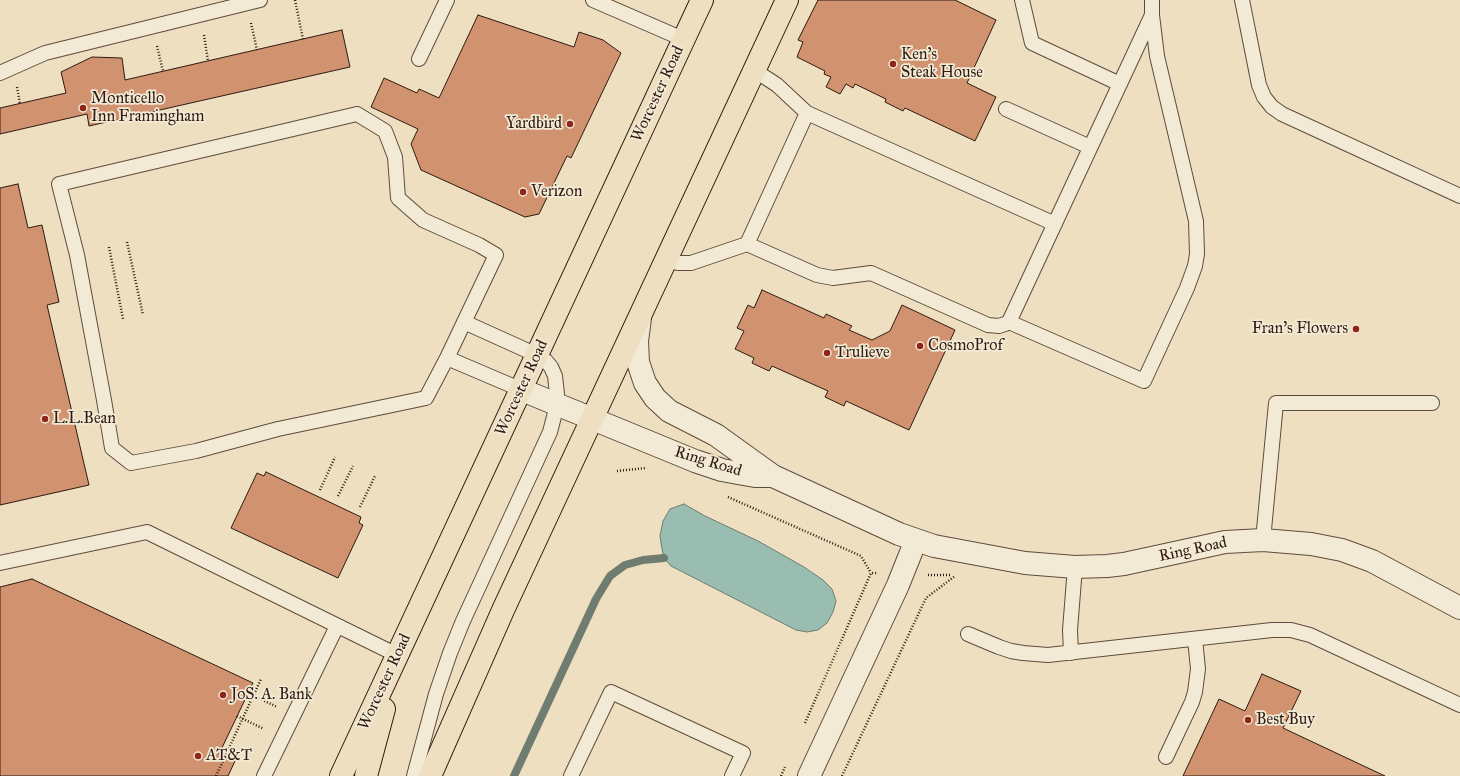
<!DOCTYPE html>
<style>
body{margin:0}
canvas{display:block;background:#eddfc0}
</style>
<canvas width="1460" height="776"></canvas>
<script>
const g = document.querySelector('canvas').getContext('2d');
g.lineJoin = 'round';
function fill(path, color) {
  g.fillStyle = color;
  g.fill(path, 'evenodd');
}
function shape(rows) {
  const path = new Path2D();
  for (const r of rows) {
    path.moveTo(r[0], r[1]);
    for (let i = 2; i < r.length; i += 2) path.lineTo(r[i], r[i + 1]);
  }
  return path;
}
function trace(path, color, width, dash) {
  g.strokeStyle = color;
  g.lineWidth = width;
  g.lineCap = dash ? 'butt' : 'round';
  g.setLineDash(dash || []);
  g.stroke(path);
}
function write(font, color, halo, rows, align = 'center') {
  g.font = font + ' "IM FELL Great Primer",serif';
  g.lineWidth = 3.5;
  g.setLineDash([]);
  g.textBaseline = 'middle';
  g.strokeStyle = halo;
  g.fillStyle = color;
  for (const [text, x, y, turn = 0] of rows) {
    g.save();
    g.translate(x, y);
    g.rotate((+turn || 0) * Math.PI / 180);
    g.textAlign = isNaN(turn) ? turn : align;
    if (halo) g.strokeText(text, 0, 0);
    g.fillText(text, 0, 0);
    g.restore();
  }
}
const water = shape([
 [684,504,705,516,758,541,804,567,823,580,832,589,836,601,833,612,827,623,818,630,807,632,796,630,671,566,664,558,662,549,660,536,663,521,670,509,684,504]
]);
fill(water, '#99bdb0');
trace(water, '#6f7c70', 1);
trace(shape([
 [514,776,596,599,610,576,625,565,643,560,664,558]
]), '#6f7c70', 8);
const building = shape([
 [818,0,955,0,996,20,967,83,996,97,975,141,905,108,903,111,885,102,886,99,855,84,853,88,846,84,840,94,826,87,831,77,824,74,825,71,797,57,803,42,798,40,818,0],
 [478,15,574,47,579,32,603,40,621,53,571,158,567,156,539,214,525,217,421,170,411,144,418,129,371,107,384,78,417,93,419,89,439,98,478,15],
 [342,30,350,67,89,126,87,114,0,134,0,108,66,93,61,72,92,57,122,58,125,80,342,30],
 [18,184,28,228,42,225,59,302,47,305,89,485,0,505,0,188,18,184],
 [762,290,824,318,826,314,852,326,849,330,872,340,890,331,902,305,955,330,909,430,846,401,844,406,825,397,828,391,772,366,769,371,752,363,754,358,735,349,744,331,737,328,748,305,754,308,762,290],
 [266,472,361,517,359,523,363,525,338,578,231,528,257,473,264,476,266,472],
 [32,579,253,683,219,754,235,761,228,776,0,776,0,587,32,579],
 [1262,674,1301,691,1283,728,1385,776,1183,776,1219,699,1245,711,1262,674]
]);
fill(building, '#d0926f');
trace(building, '#2f1a11', 1);
const lane = shape([
 [593,0,683,39],
 [1022,0,1032,43,1120,84],
 [1242,0,1259,85,1264,97,1272,107,1282,114,1460,196],
 [419,59,447,0],
 [754,70,777,85,807,113,1055,224],
 [0,73,45,53,260,0],
 [1006,109,1090,147],
 [357,114,385,131,395,157,398,198,423,220,479,245,496,255,447,358,426,398,278,429,196,451,131,463,112,448,104,400,77,255,59,184,357,114],
 [747,244,807,113],
 [665,260,678,263,691,263,747,244,817,275,833,278,871,273,988,325,999,326,1005,324,1009,322,1152,15],
 [1009,322,1144,381,1187,288,1195,266,1197,254,1196,221,1157,56,1152,15,1152,0],
 [447,358,522,390],
 [1263,540,1276,403,1432,403],
 [0,563,147,532,397,655],
 [968,634,999,647,1011,651,1023,653,1048,655,1272,630,1291,630,1310,635,1460,705],
 [1071,653,1070,630,1075,567],
 [1166,757,1192,702,1195,692,1198,669,1195,639],
 [264,776,337,626],
 [414,776,436,694,450,653,463,621,550,432,557,405,557,394,555,376,551,367,546,361,537,355,464,322],
 [571,776,611,692,743,753,732,776]
]);
const street = shape([
 [640,318,637,341,638,362,645,383,655,398,669,411,716,435,773,476],
 [522,390,695,461,722,470,738,473,755,476,773,476,899,534,934,546,1025,563,1075,567,1107,566,1124,564,1225,542,1263,540,1311,544,1342,550,1372,561,1460,608],
 [809,776,898,585,916,540]
]);
const highway = shape([
 [341,776,702,0],
 [366,776,384,709],
 [430,776,504,608,787,0]
]);
trace(lane, '#5e4b3d', 16);
trace(street, '#5e4b3d', 24);
trace(highway, '#2f1a11', 24);
trace(shape([
 [295,0,303,39],
 [251,23,257,50],
 [204,35,208,61],
 [157,46,163,71],
 [17,87,20,104],
 [127,242,143,315],
 [109,247,123,319],
 [617,471,646,468],
 [320,490,335,457],
 [338,496,353,466],
 [728,497,861,556,871,573],
 [360,507,375,476],
 [928,575,951,575],
 [248,693,277,707],
 [237,716,264,729],
 [805,723,871,573,877,573],
 [216,776,261,679],
 [781,776,785,767],
 [842,776,926,598,955,576]
]), '#2f1a11', 2.5, [1, 2]);
trace(lane, '#f3ead6', 14);
trace(street, '#f3ead6', 22);
trace(highway, '#eddfc0', 22);
for (const [x, y, r, color] of [
 [893,64,4,"#8f2418"],
 [83,108,4,"#8f2418"],
 [570,124,4,"#8f2418"],
 [523,192,4,"#8f2418"],
 [1356,329,4,"#8f2418"],
 [920,346,4,"#8f2418"],
 [827,353,4,"#8f2418"],
 [45,419,4,"#8f2418"],
 [223,695,4,"#8f2418"],
 [1248,720,4,"#8f2418"],
 [198,756,4,"#8f2418"]
]) {
  const dot = new Path2D();
  dot.arc(x, y, r, 0, 2 * Math.PI);
  g.fillStyle = color;
  g.fill(dot);
  trace(dot, '#f3ead6', 1.5);
}
write('16px', '#2f1a11', '#f3ead6', [
 ["Ken's",901,55],
 ["Steak House",901,73],
 ["Monticello",91,99],
 ["Inn Framingham",91,117],
 ["Yardbird",562,124,"right"],
 ["Verizon",531,192],
 ["Fran's Flowers",1348,329,"right"],
 ["CosmoProf",928,346],
 ["Trulieve",835,353],
 ["L.L.Bean",53,419],
 ["JoS. A. Bank",231,695],
 ["Best Buy",1256,720],
 ["AT&T",206,756]
], 'left');
write('16px', '#2f1a11', '#f3ead6', [
 ["Worcester Road",658,94,-65],
 ["Worcester Road",522,388,-65],
 ["Ring Road",708,462,17],
 ["Ring Road",1193,550,-12],
 ["Worcester Road",385,682,-65]
]);
</script>
